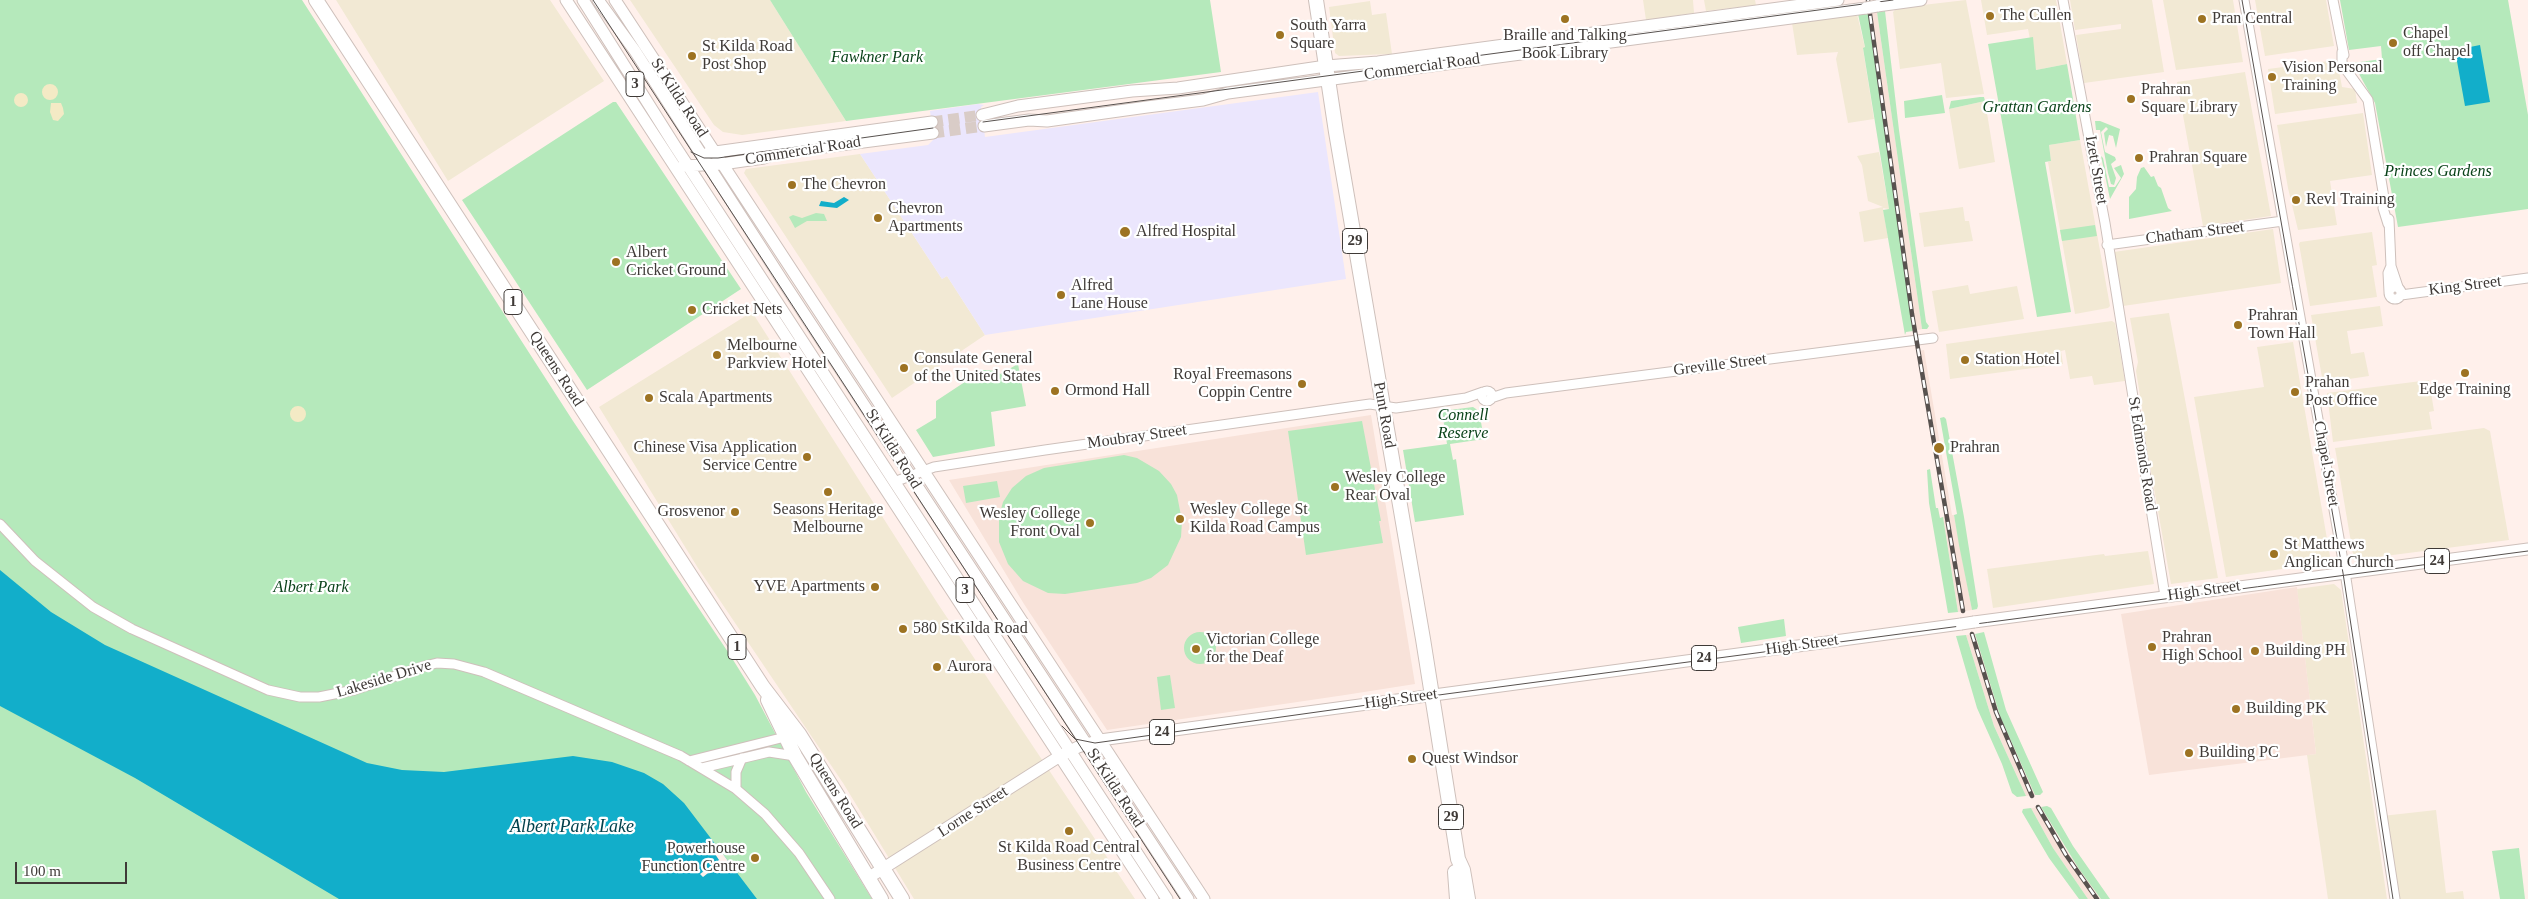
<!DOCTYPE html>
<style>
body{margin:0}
#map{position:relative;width:2528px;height:899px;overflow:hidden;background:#fff0eb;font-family:"Times New Roman",serif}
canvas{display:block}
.scale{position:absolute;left:15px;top:862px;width:112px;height:22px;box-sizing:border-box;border:2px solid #3f3a37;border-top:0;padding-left:6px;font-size:15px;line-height:18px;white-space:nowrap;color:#3f3a37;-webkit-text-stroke:4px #fff;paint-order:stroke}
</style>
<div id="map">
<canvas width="2528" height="899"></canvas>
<div class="scale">100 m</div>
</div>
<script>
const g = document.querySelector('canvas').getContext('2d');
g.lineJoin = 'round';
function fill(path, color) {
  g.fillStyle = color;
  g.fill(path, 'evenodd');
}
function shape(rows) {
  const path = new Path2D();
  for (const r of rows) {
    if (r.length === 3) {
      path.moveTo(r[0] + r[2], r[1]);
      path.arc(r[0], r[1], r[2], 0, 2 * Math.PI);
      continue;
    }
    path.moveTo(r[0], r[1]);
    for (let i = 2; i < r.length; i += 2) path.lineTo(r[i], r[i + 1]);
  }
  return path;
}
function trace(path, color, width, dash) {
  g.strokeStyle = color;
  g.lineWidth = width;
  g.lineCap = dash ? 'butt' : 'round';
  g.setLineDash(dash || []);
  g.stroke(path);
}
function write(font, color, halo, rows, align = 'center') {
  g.font = font + ' "Times New Roman",serif';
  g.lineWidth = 4.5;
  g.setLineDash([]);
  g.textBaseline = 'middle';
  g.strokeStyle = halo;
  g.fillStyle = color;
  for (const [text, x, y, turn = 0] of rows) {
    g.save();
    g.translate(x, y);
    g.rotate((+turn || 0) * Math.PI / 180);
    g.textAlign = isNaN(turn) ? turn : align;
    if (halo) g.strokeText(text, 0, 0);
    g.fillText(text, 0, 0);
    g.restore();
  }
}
fill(shape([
 [336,0,550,0,604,81,448,181],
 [630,0,770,0,846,121,742,135,723,132,714,125],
 [1643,0,1693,0,1694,13,1646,20],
 [1704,0,1755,0,1756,5,1706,11],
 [1966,0,1984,94,1946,98,1941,63,1900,69,1893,12,1897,8],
 [1981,0,2056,0,2067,64,2036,70,2028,29,1987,35],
 [2070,0,2152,0,2164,72,2084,83,2076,35,2121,29,2121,24,2075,30],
 [2163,0,2233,0,2243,62,2176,70],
 [2255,0,2326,0,2334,46,2265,56],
 [1370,1,1372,15,1386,13,1392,54,1339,56,1335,53,1329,7],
 [1857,14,1865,48,1863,49,1874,119,1848,123,1836,59,1838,52,1797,55,1792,23],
 [2337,60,2342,87,2355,89,2357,103,2275,114,2268,69],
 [2245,72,2271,216,2203,226,2177,82],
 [1985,101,1995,162,1959,169,1949,109],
 [2363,113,2372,175,2330,181,2337,225,2298,230,2288,188,2277,125],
 [2080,140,2110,306,2108,308,2075,314,2048,162,2051,161,2049,145],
 [1879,152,1889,209,1883,208,1888,238,1864,242,1859,212,1883,207,1868,201,1862,165,1857,156],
 [860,154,942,279,947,276,985,335,892,398,744,173,746,169],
 [1963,207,1965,221,1969,221,1973,241,1924,247,1919,213],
 [2273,229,2281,283,2123,306,2114,252],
 [2372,232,2377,265,2372,266,2377,297,2310,306,2299,244,2300,242],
 [1968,285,1970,294,2017,286,2024,319,1939,332,1932,291],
 [2380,306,2383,326,2347,331,2351,354,2364,352,2369,376,2323,383,2311,315],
 [752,312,938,604,1135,899,914,899,843,783,698,568,599,407],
 [2169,313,2218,578,2171,584,2142,421,2144,420,2136,371,2138,362,2130,318],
 [2112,321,2115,323,2125,381,2094,385,2092,376,2070,379,2065,350,2061,351,2063,364,1950,379,1946,344],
 [2293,342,2331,562,2226,577,2194,397,2264,387,2257,347],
 [2429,380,2434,411,2429,412,2432,429,2333,442,2327,393],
 [2484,428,2490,431,2509,540,2354,560,2335,448],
 [2148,551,2154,584,1993,608,1987,569,2104,554,2105,556],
 [2334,584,2341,590,2387,899,2328,899,2307,755,2316,754,2297,589],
 [2436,810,2446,893,2463,891,2464,899,2395,899,2382,816]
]), '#f2e9d4');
fill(shape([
 [1877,12,1922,329,1913,331,1868,13],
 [1924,350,1952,515,1954,515,1972,610,1958,612,1943,517,1945,517,1917,351],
 [1371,415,1415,684,1345,695,1107,730,1024,604,949,480],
 [2297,587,2316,754,2149,775,2121,614],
 [1975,634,2000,716,2035,795,2026,796,1994,726,1966,635],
 [2041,807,2067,851,2101,899,2088,899,2053,848,2031,808]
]), '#f8e2d9');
fill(shape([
 [1318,92,1346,279,985,335,947,276,942,279,860,154,928,145,934,139,930,111,978,104,984,105,981,107,985,137]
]), '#ebe6fd');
fill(shape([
 [0,0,302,0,573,421,730,655,755,695,806,792,872,899,0,899],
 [770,0,1210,0,1221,72,846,121],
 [2340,0,2508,0,2528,115,2528,209,2398,227,2375,103,2353,63,2382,59,2381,46,2349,50],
 [1885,11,1899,130,1926,322,1929,326,1927,329,1922,329,1877,12],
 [1868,13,1913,331,1906,332,1905,335,1883,210,1889,209,1863,48,1865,47,1858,14],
 [2033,37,2036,70,2067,64,2080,140,2049,145,2051,161,2045,162,2071,312,2037,317,1988,44],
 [1942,95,1945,113,1905,118,1904,101],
 [1980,97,1984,97,1985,101,1949,109,1951,101],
 [613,102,616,102,741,289,587,390,462,200],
 [2095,121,2100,121,2120,129,2116,148,2113,136,2109,135,2106,147,2104,133,2108,129,2106,127,2101,132,2105,152,2115,157,2116,160,2111,164,2116,178,2114,185,2111,184,2108,173,2100,130,2096,130],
 [2101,156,2103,158,2109,187,2115,187,2121,178,2114,168,2121,165,2124,174,2110,199],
 [2144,167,2151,177,2154,176,2158,186,2161,188,2168,208,2172,211,2129,219,2129,197,2136,189,2137,177,2141,168],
 [816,213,824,214,827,221,807,221,795,228,789,217,793,215,802,218],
 [2095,225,2097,236,2062,241,2060,230],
 [1018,364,1026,406,991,412,995,446,933,457,916,430,936,418,936,401,983,370,998,371,1000,374],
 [1473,407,1479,411,1484,439,1450,444,1453,460,1456,459,1464,515,1415,522,1403,450,1447,444,1442,411],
 [1944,417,1946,419,1964,517,1978,606,1977,609,1972,610,1959,545,1954,515,1957,514,1940,418],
 [1362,421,1381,521,1379,521,1383,543,1306,555,1288,431],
 [1124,455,1137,458,1159,471,1171,484,1177,495,1182,521,1181,537,1168,565,1151,578,1137,583,1065,594,1048,593,1023,581,1008,564,999,542,999,517,1003,502,1012,488,1026,476,1044,468],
 [1930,469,1936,508,1938,508,1940,518,1943,517,1958,612,1948,613,1929,503,1927,470],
 [997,481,1000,497,966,503,963,486],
 [1784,619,1786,636,1741,643,1738,627],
 [1200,648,16],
 [1984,632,2006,710,2043,792,2040,795,2035,795,2000,716,1975,634],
 [1966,635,1994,726,2026,796,2017,797,2012,793,2002,764,1977,708,1956,636],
 [1170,675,1175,708,1161,710,1157,677],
 [2047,806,2051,808,2073,846,2110,899,2101,899,2079,869,2041,807],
 [2031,808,2053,848,2088,899,2079,899,2049,858,2022,812,2023,809],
 [2519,848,2525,899,2500,899,2492,851]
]), '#b5e9bb');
fill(shape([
 [50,92,8],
 [21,100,7],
 [51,103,61,103,63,108,64,114,58,121,53,120,50,112],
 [298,414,8]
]), '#f4eac5');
fill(shape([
 [2480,45,2490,102,2465,106,2455,50],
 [844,197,849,200,837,208,819,206,821,201,834,203],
 [0,570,51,612,105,645,367,763,402,770,444,772,573,756,612,762,644,773,663,784,684,803,757,899,339,899,135,778,0,706]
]), '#12aeca');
fill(shape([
 [720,850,731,865,726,868,721,863,703,877,700,874,719,860,715,854]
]), '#fff0eb');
trace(shape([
 [932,122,982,115],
 [933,133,984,126]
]), '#d9ccc7', 11, [11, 5.5]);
const minor = shape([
 [2063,0,2105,223,2165,596],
 [2244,0,2345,572,2395,899],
 [2333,0,2344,55],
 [2342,52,2342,64,2368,100,2385,204,2383,208,2388,224],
 [2389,219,2391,266,2398,287],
 [2107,245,2283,221],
 [2395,293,6],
 [2389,292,2388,273,2391,266],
 [2401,295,2528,278],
 [1487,396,5],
 [1491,398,1506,393,1933,338],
 [894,482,934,467,1045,450,1370,404,1396,408,1466,398,1483,392],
 [0,524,35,561,93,607,132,629,268,690,300,697,319,697,354,690,425,666,437,663,454,664,484,672,681,756,736,789,765,814,799,853,830,899],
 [689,761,789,736],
 [702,768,769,752,795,756],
 [736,789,736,772,742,758]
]);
const major = shape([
 [566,0,1153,899],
 [583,0,675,146,1167,899],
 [598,0,635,51,782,280,1188,899],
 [615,0,1204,899],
 [1877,6,1921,0],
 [982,115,1018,106,1132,91,1178,88,1326,66,1378,62,1838,0],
 [984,126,1029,120,1047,121,1147,107,1203,100,1228,93,1866,8],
 [708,153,932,122],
 [683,166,722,164,764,158,778,153,933,133],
 [1974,622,2528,549],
 [868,878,1060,756,1078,747,1100,740,1961,624]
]);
const highway = shape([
 [316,0,763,687,799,734,902,899],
 [1316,0,1336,132,1423,639,1458,859,1463,870,1468,899],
 [768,700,795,756,881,899],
 [1455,872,1457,899]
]);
trace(minor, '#cec0bb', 11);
trace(major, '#cec0bb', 13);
trace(highway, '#cec0bb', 16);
trace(minor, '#fff', 9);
trace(major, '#fff', 11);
trace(highway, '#fff', 14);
trace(shape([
 [593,0,1180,899],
 [2242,0,2343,573,2393,899],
 [983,122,1893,0],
 [691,152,704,158,718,158,933,128],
 [1062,726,1075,739,1095,743,1446,694,2528,551]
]), '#58524f', 1);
const rail = shape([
 [1868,0,1912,314,1963,611],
 [1972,634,1996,712,2032,796],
 [2038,807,2066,855,2097,899]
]);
trace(rail, '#58524f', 4.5);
trace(rail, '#fff', 2.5, [8]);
const majorBridge = shape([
 [1866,8,1877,6],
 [1961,624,1974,622]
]);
trace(majorBridge, '#cec0bb', 13, []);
trace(majorBridge, '#fff', 11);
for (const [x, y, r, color] of [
 [1990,16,5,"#9d7322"],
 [1565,19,5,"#9d7322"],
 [2202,19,5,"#9d7322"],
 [1280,35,5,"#9d7322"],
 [2393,43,5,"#9d7322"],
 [692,56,5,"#9d7322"],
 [2272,77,5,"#9d7322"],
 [2131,99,5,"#9d7322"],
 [2139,158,5,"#9d7322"],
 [792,185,5,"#9d7322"],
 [2296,200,5,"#9d7322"],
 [878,218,5,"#9d7322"],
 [1125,232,6,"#9d7322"],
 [616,262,5,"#9d7322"],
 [1061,295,5,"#9d7322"],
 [692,310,5,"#9d7322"],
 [2238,325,5,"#9d7322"],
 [717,355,5,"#9d7322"],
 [1965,360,5,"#9d7322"],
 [904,368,5,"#9d7322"],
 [2465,373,5,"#9d7322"],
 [1302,384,5,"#9d7322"],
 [1055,391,5,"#9d7322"],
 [2295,392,5,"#9d7322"],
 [649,398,5,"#9d7322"],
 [1939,448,6,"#9d7322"],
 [807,457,5,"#9d7322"],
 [1335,487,5,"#9d7322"],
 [828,492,5,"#9d7322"],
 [735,512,5,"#9d7322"],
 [1180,519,5,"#9d7322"],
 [1090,523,5,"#9d7322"],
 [2274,554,5,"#9d7322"],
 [875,587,5,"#9d7322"],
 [903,629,5,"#9d7322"],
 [2152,647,5,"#9d7322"],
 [1196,649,5,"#9d7322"],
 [2255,651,5,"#9d7322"],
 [937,667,5,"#9d7322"],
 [2236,709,5,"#9d7322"],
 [2189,753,5,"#9d7322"],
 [1412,759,5,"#9d7322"],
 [1069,831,5,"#9d7322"],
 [755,858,5,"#9d7322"]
]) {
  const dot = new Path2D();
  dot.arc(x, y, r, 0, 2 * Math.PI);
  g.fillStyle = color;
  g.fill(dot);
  trace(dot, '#fff', 2);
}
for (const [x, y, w] of [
 [635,84,18],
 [1355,241,25],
 [513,302,18],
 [2437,561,25],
 [965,590,18],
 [737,647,18],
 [1704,658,25],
 [1162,732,25],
 [1451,817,25]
]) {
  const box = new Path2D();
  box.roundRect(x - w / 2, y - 12.5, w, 25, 4);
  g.fillStyle = '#fff';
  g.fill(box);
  trace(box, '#3f3a37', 1);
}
write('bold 15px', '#3f3a37', null, [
 ["3",635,84],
 ["29",1355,241],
 ["1",513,302],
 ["24",2437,561],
 ["3",965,590],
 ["1",737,647],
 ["24",1704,658],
 ["24",1162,732],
 ["29",1451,817]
]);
write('16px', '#3f3a37', '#fff', [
 ["The Cullen",2000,16],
 ["Pran Central",2212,19],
 ["South Yarra",1290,26],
 ["Square",1290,44],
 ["Chapel",2403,34],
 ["off Chapel",2403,52],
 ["Braille and Talking",1565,36,"center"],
 ["Book Library",1565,54,"center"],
 ["St Kilda Road",702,47],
 ["Post Shop",702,65],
 ["Vision Personal",2282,68],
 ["Training",2282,86],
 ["Prahran",2141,90],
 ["Square Library",2141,108],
 ["Prahran Square",2149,158],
 ["The Chevron",802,185],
 ["Revl Training",2306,200],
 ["Chevron",888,209],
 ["Apartments",888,227],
 ["Alfred Hospital",1136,232],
 ["Albert",626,253],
 ["Cricket Ground",626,271],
 ["Alfred",1071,286],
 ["Lane House",1071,304],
 ["Cricket Nets",702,310],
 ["Prahran",2248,316],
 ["Town Hall",2248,334],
 ["Melbourne",727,346],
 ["Parkview Hotel",727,364],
 ["Consulate General",914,359],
 ["of the United States",914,377],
 ["Station Hotel",1975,360],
 ["Royal Freemasons",1292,375,"right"],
 ["Coppin Centre",1292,393,"right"],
 ["Prahan",2305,383],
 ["Post Office",2305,401],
 ["Edge Training",2465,390,"center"],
 ["Ormond Hall",1065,391],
 ["Scala Apartments",659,398],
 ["Chinese Visa Application",797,448,"right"],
 ["Service Centre",797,466,"right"],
 ["Prahran",1950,448],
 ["Wesley College",1345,478],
 ["Rear Oval",1345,496],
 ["Seasons Heritage",828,510,"center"],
 ["Melbourne",828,528,"center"],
 ["Wesley College St",1190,510],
 ["Kilda Road Campus",1190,528],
 ["Grosvenor",725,512,"right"],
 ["Wesley College",1080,514,"right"],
 ["Front Oval",1080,532,"right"],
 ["St Matthews",2284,545],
 ["Anglican Church",2284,563],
 ["YVE Apartments",865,587,"right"],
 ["580 StKilda Road",913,629],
 ["Prahran",2162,638],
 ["High School",2162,656],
 ["Victorian College",1206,640],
 ["for the Deaf",1206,658],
 ["Building PH",2265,651],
 ["Aurora",947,667],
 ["Building PK",2246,709],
 ["Building PC",2199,753],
 ["Quest Windsor",1422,759],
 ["St Kilda Road Central",1069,848,"center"],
 ["Business Centre",1069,866,"center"],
 ["Powerhouse",745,849,"right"],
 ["Function Centre",745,867,"right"]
], 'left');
write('italic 16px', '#094219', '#fff', [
 ["Fawkner Park",877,58],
 ["Grattan Gardens",2037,108],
 ["Princes Gardens",2438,172],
 ["Connell",1463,416],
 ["Reserve",1463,434],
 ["Albert Park",311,588]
]);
write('16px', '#3f3a37', '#fff', [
 ["Commercial Road",1422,67,-8],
 ["St Kilda Road",679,98,57],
 ["Commercial Road",803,151,-9],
 ["Izett Street",2096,170,80],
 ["Chatham Street",2195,233,-7],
 ["King Street",2465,286,-7],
 ["Greville Street",1720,365,-7],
 ["Queens Road",556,369,57],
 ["Punt Road",1384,415,80],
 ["Moubray Street",1137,437,-8],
 ["St Kilda Road",893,449,58],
 ["St Edmonds Road",2142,454,81],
 ["Chapel Street",2326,464,80],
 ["High Street",2204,591,-8],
 ["High Street",1802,645,-8],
 ["Lakeside Drive",384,679,-17],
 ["High Street",1401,699,-8],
 ["St Kilda Road",1115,788,57],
 ["Queens Road",835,791,58],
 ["Lorne Street",973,812,-33]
]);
write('italic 18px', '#02414c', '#fff', [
 ["Albert Park Lake",572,827]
]);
</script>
